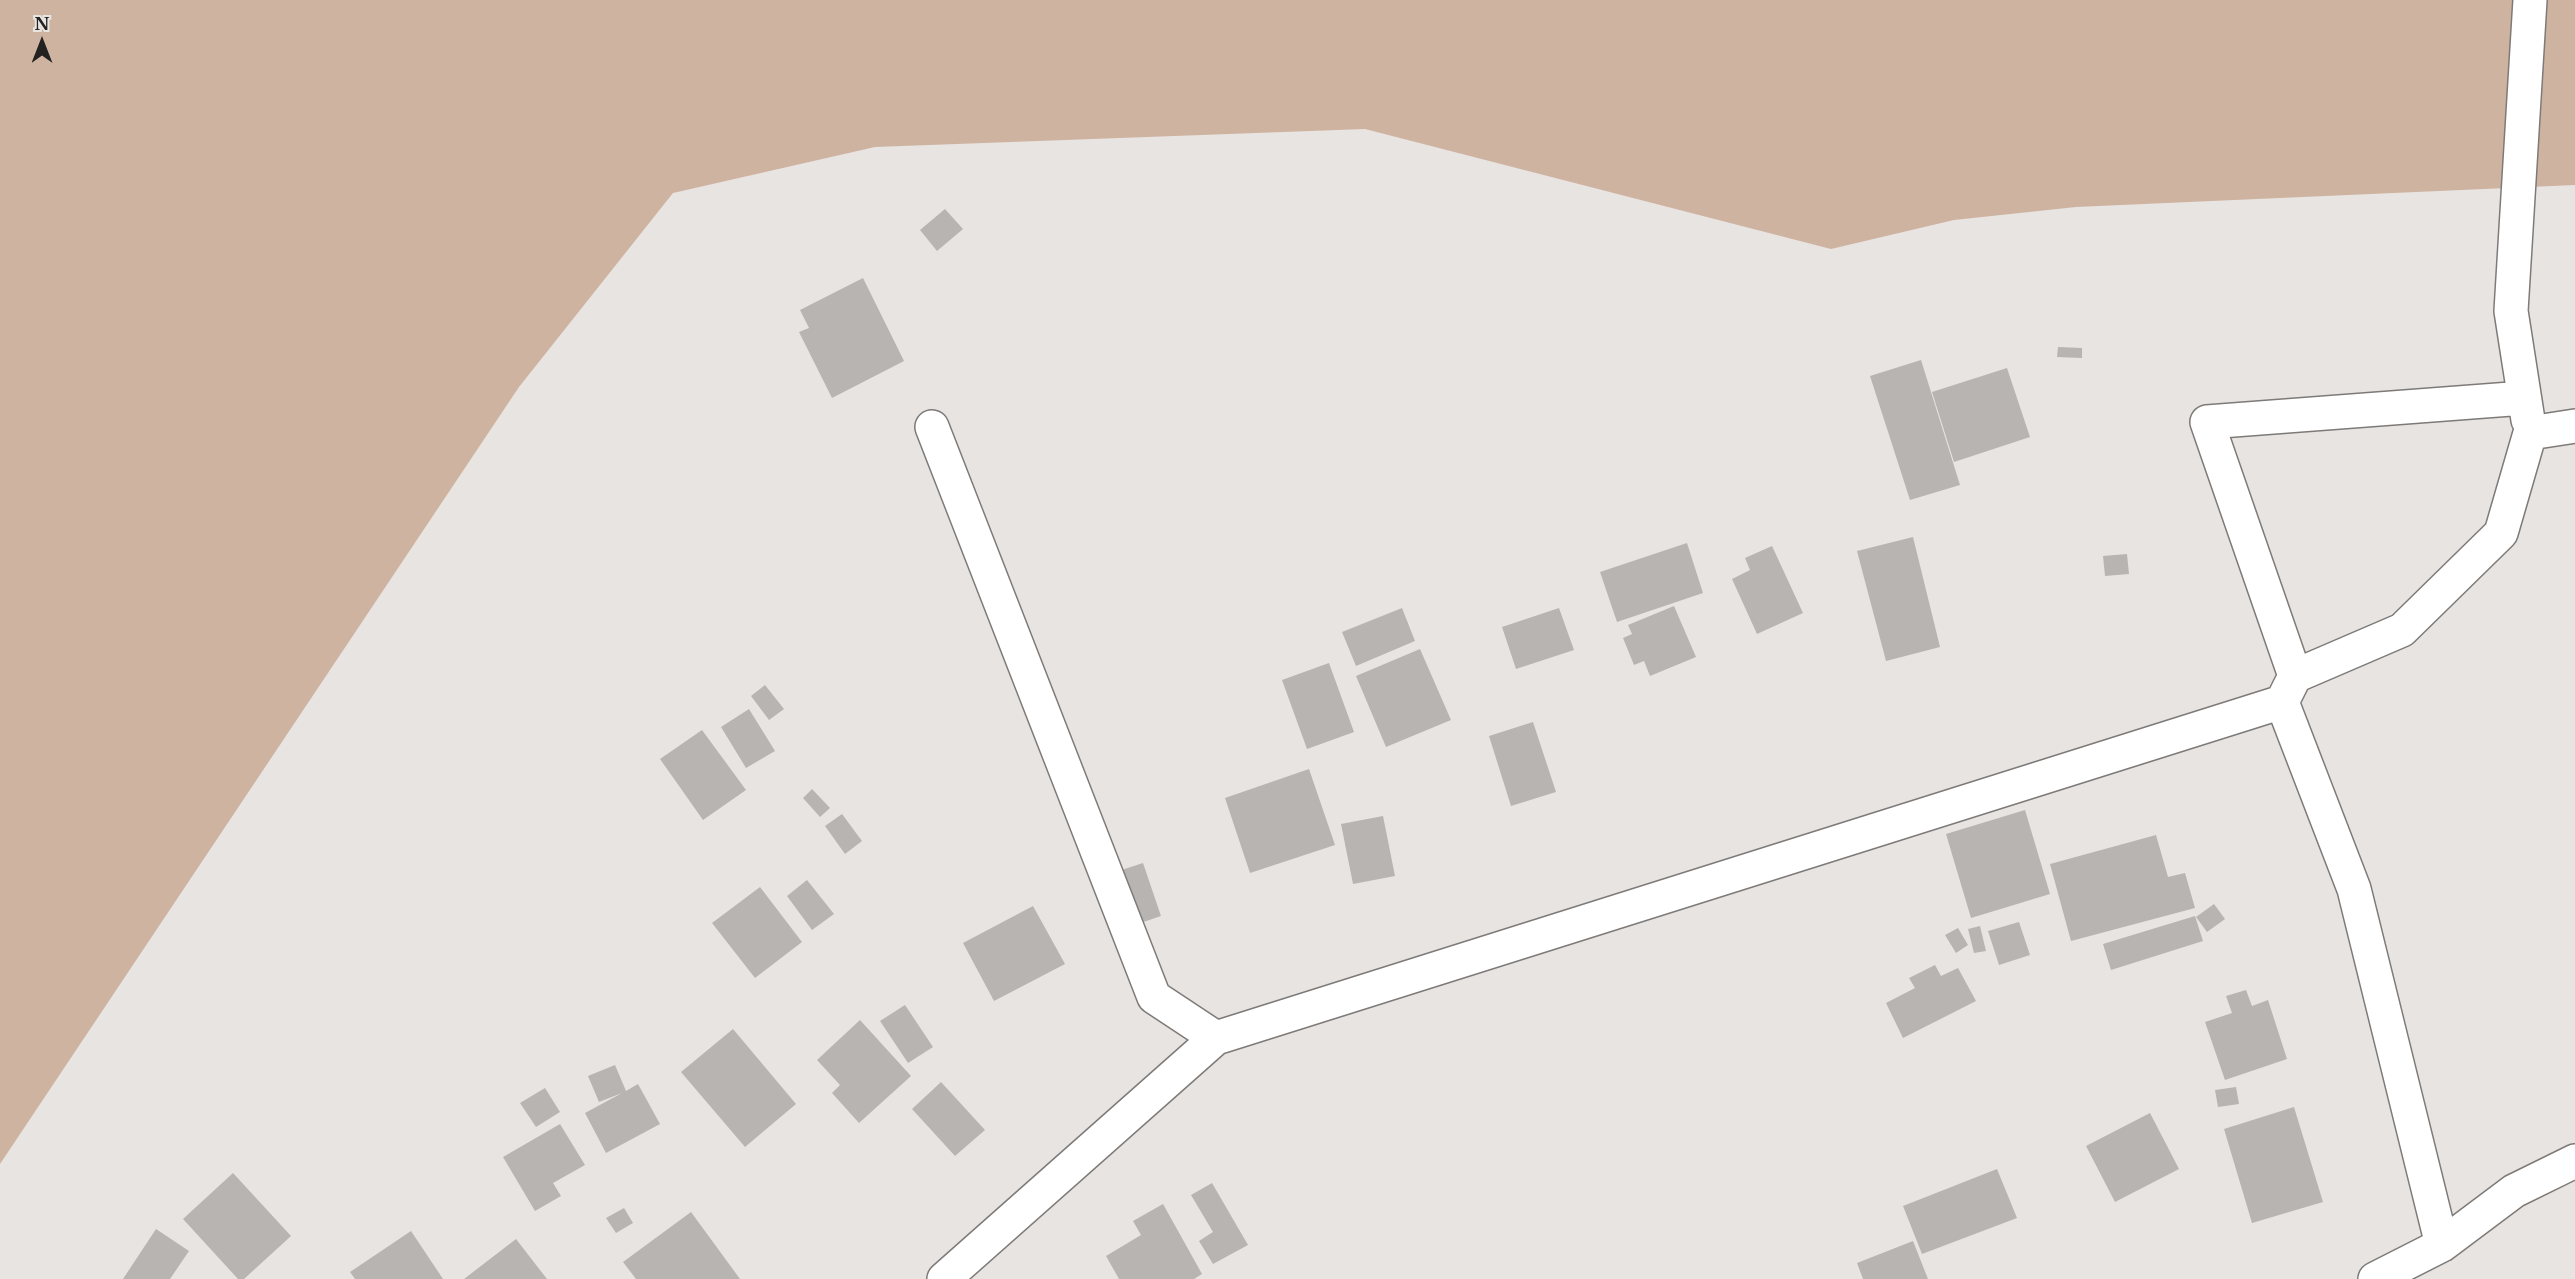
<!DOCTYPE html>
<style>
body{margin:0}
#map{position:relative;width:2575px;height:1279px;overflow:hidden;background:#e8e4e2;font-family:"Libre Baskerville",serif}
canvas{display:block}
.north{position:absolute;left:12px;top:12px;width:60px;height:60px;-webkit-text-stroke:4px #e8e4e2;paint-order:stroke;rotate:0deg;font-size:16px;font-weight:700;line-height:24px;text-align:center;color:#232221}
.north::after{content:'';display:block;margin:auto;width:21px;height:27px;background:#232221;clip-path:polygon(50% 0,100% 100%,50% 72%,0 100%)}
</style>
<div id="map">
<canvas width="2575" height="1279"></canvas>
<div class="north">N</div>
</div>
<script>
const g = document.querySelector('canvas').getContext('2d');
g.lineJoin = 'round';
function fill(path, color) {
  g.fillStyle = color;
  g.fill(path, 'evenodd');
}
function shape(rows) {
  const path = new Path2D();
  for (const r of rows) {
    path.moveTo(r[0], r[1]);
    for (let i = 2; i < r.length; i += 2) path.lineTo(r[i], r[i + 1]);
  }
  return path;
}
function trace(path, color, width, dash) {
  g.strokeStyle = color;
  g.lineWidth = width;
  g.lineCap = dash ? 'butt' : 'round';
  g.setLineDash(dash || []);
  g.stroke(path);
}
fill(shape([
 [0,0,2575,0,2575,185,2076,207,1954,220,1831,249,1365,129,875,147,673,193,519,387,0,1164]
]), '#cfb3a1');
fill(shape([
 [945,209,963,229,937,251,920,230],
 [863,278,904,361,832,398,799,332,809,328,800,310],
 [2058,347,2082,348,2082,358,2057,357],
 [1921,360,1960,485,1910,500,1870,376],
 [2007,368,2030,437,1954,462,1932,392],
 [1913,537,1940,647,1886,661,1857,551],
 [1687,543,1703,593,1617,622,1600,572],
 [1772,546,1803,613,1757,634,1732,579,1750,570,1745,558],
 [2127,554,2129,574,2105,576,2103,556],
 [1674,606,1696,657,1650,676,1644,661,1634,665,1623,638,1632,634,1628,625],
 [1402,608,1415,641,1356,666,1342,632],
 [1559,608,1574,650,1516,669,1502,627],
 [1420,649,1451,720,1386,747,1356,676],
 [1329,663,1354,732,1307,749,1282,680],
 [765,685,784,709,769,720,751,696],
 [749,709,775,751,746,768,721,727],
 [1533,722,1556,792,1511,806,1489,736],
 [702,730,746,790,703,820,660,759],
 [1309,769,1335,845,1250,873,1225,798],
 [812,789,830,808,820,817,803,798],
 [2025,810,2050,894,1971,918,1946,834],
 [842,814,862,841,845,854,825,826],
 [1383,816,1395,876,1353,884,1341,824],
 [2156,835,2168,877,2185,873,2195,908,2071,941,2050,864],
 [1143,863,1161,916,1111,933,1094,879],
 [807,880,834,914,812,930,787,896],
 [760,887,802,942,755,978,712,923],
 [2214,904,2225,919,2207,932,2196,917],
 [1033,906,1065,964,994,1001,963,943],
 [2195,916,2203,941,2111,970,2103,944],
 [2019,922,2030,955,1999,965,1988,931],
 [1980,926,1986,951,1974,953,1968,929],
 [1958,928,1968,945,1956,953,1945,935],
 [1935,965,1941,976,1958,968,1976,1001,1903,1038,1886,1003,1915,988,1909,978],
 [2246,990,2252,1006,2268,1000,2287,1059,2225,1080,2205,1022,2232,1013,2226,996],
 [905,1005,933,1047,908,1063,880,1021],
 [860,1020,911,1076,859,1123,832,1093,840,1085,817,1060],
 [733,1029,796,1104,745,1147,681,1072],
 [615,1065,626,1091,638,1084,660,1124,606,1153,585,1113,622,1093,599,1102,588,1076],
 [941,1082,985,1130,955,1156,912,1109],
 [2236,1087,2239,1104,2218,1107,2215,1090],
 [545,1088,560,1112,536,1127,520,1103],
 [2294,1107,2323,1202,2252,1223,2224,1129],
 [2150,1113,2179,1169,2115,1202,2086,1146],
 [560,1124,585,1165,553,1183,561,1196,535,1211,503,1157],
 [1997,1169,2017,1218,1922,1254,1903,1206],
 [233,1173,291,1236,244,1279,238,1279,183,1219],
 [1212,1183,1248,1245,1213,1264,1199,1241,1213,1232,1191,1195],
 [1163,1204,1202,1274,1194,1279,1119,1279,1106,1256,1141,1235,1133,1221],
 [624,1208,633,1223,616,1233,606,1218],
 [691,1212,740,1279,636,1279,623,1262],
 [156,1229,189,1251,170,1279,123,1279],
 [411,1231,443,1279,355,1279,350,1272],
 [516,1239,547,1279,464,1279],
 [1913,1241,1928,1279,1863,1279,1857,1263]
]), '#b7b4b1');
const minor = shape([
 [2528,420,2511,311,2530,0],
 [932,427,1154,997,1216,1038],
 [2295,676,2207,422,2524,398],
 [2282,702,2354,889,2442,1245],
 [944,1279,1216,1038,2282,702,2295,676,2402,630,2501,533,2530,433,2575,426],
 [2375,1279,2442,1245,2514,1191,2575,1161]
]);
trace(minor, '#7d7a78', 36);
trace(minor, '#fff', 33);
</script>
